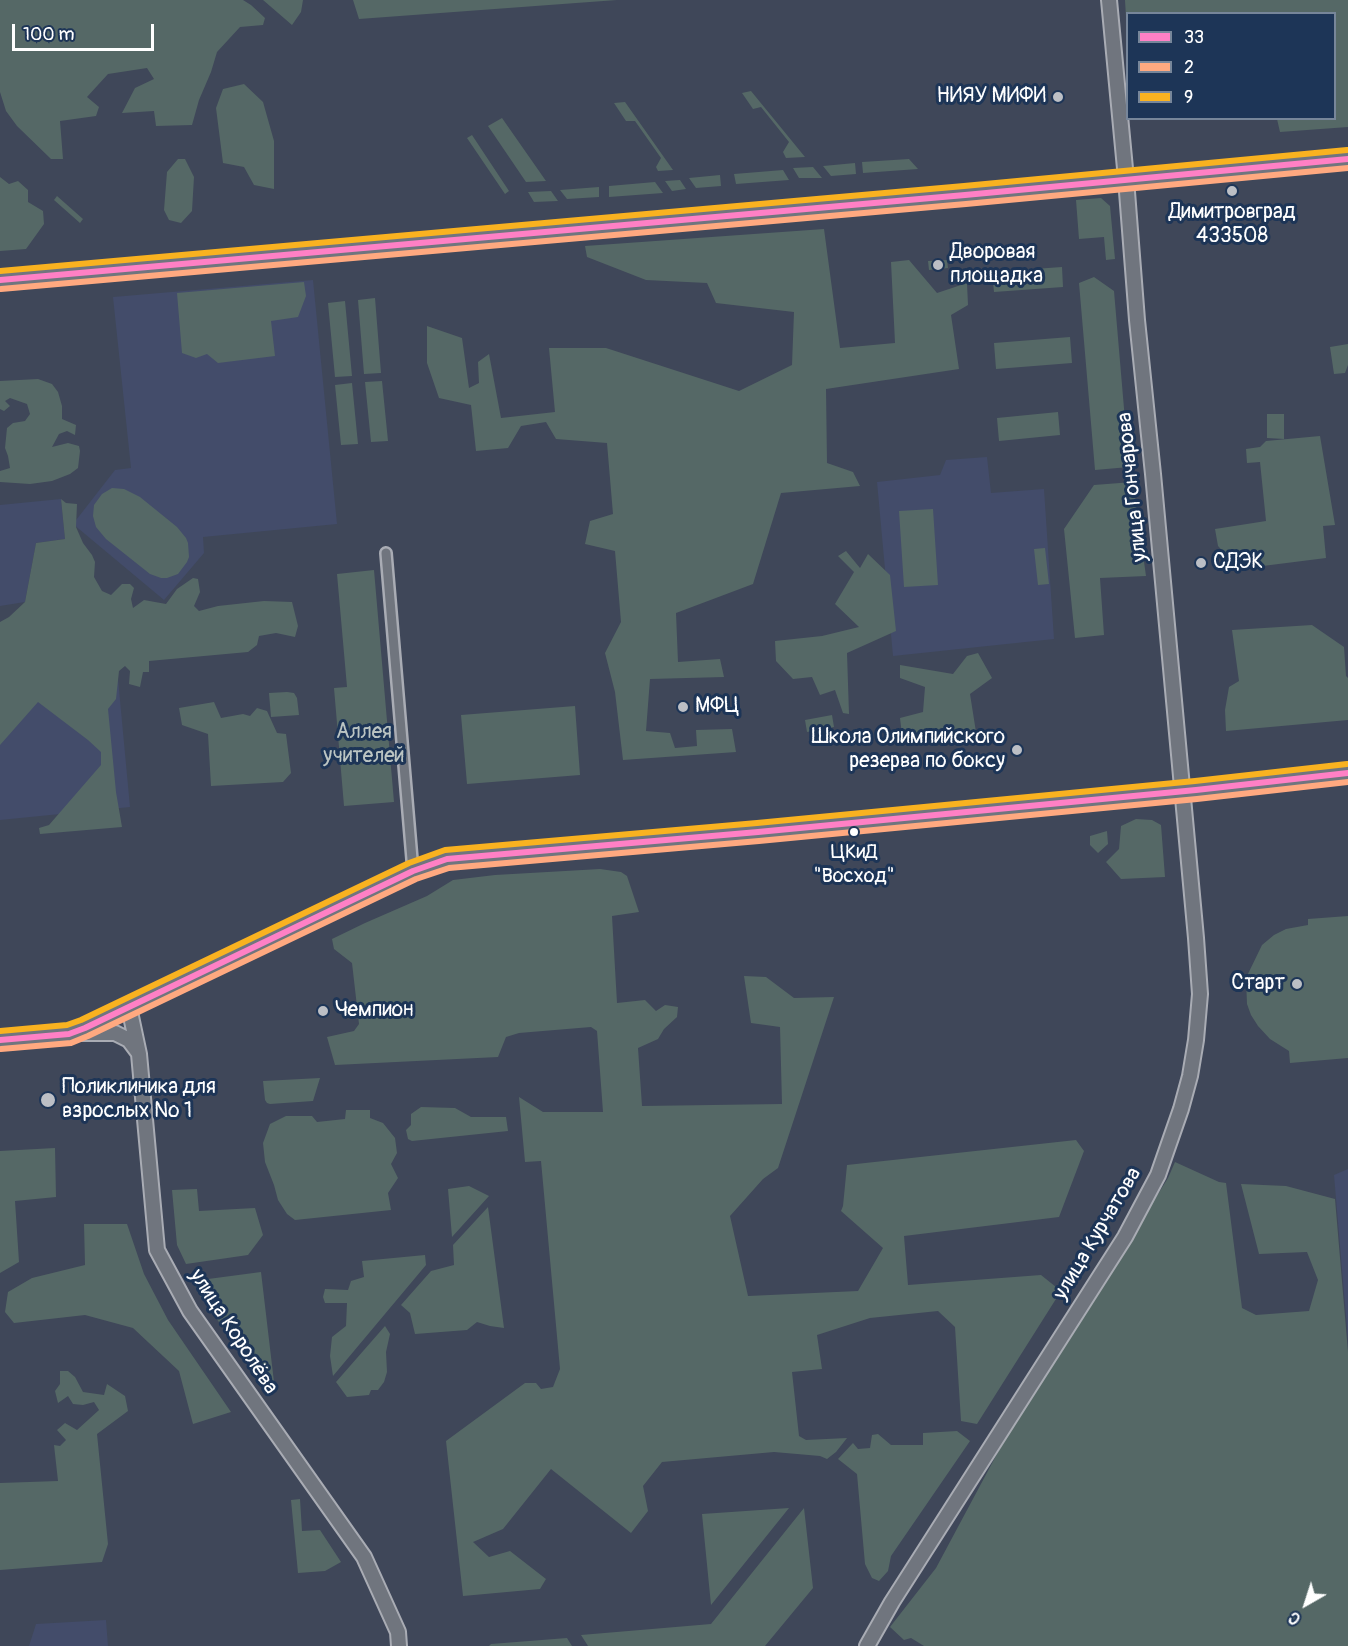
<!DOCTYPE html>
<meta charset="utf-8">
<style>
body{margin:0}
#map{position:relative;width:1348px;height:1646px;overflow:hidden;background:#3f4759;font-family:Pangolin,sans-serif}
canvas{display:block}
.legend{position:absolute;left:1126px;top:12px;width:210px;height:108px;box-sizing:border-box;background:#1d3557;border:2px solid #77869a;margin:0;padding:8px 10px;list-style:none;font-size:18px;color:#fff}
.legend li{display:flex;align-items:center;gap:12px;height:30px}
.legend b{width:30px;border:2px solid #77869a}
.north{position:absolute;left:1276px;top:1574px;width:60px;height:60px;-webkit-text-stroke:4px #1d3557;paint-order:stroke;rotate:219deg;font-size:16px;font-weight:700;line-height:24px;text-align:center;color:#fff}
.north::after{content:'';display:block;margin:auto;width:21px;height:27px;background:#fff;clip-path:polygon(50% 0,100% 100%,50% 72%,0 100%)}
.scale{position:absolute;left:12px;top:24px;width:142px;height:27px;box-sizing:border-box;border:3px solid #fff;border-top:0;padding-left:8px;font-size:18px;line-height:21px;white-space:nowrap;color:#fff;-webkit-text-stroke:4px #1d3557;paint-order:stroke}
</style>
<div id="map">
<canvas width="1348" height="1646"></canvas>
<ul class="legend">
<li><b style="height:8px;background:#ff80c5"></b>33</li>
<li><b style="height:8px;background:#ffa980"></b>2</li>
<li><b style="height:8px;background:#f9b220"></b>9</li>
</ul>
<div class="north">С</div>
<div class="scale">100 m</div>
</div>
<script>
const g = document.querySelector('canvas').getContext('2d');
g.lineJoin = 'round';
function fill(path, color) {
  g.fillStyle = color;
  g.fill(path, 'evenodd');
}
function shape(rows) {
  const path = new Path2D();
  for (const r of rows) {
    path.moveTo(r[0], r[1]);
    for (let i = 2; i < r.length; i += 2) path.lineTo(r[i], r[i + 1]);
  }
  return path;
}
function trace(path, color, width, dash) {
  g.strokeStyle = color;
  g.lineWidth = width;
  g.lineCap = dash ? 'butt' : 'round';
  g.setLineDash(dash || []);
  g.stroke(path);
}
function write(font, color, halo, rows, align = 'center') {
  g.font = font + ' Pangolin,sans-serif';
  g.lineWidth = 6;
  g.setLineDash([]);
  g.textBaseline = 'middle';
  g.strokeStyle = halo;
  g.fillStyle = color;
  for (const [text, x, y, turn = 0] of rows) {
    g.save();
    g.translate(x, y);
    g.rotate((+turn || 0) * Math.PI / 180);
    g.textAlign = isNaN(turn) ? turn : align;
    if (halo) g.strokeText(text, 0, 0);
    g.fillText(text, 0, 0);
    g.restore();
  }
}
fill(shape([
 [313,280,337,524,203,537,204,553,164,600,73,524,115,470,131,468,113,297],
 [987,457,991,493,1044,489,1054,639,893,656,877,482,940,475,946,460],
 [61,499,65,539,36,543,25,602,0,606,0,505],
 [117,668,130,807,0,820,0,680],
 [1348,1169,1348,1339,1334,1175],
 [106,1620,108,1646,29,1646,36,1624]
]), '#434c6a');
fill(shape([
 [0,0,243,0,251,5,265,18,263,25,240,27,217,52,211,72,199,100,192,125,156,126,154,111,122,113,135,88,154,79,147,68,108,74,87,97,99,107,96,116,60,121,63,159,51,159,17,126,6,111,0,92],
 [263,0,303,0,301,12,292,25],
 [353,0,617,0,359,19],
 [1125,0,1348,0,1348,127,1280,132,1277,119,1334,118,1334,14,1128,14,1127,35],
 [244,84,263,102,274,141,274,189,254,185,244,167,223,163,216,108,223,89],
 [751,91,805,157,786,158,783,152,789,142,761,107,753,109,742,93],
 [625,102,673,170,658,171,656,167,661,158,635,121,626,121,614,103],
 [502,118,546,181,526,182,488,126],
 [472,135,509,191,505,194,467,138],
 [178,159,185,159,194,177,192,211,181,223,169,220,164,210,167,172],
 [909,159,918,169,863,173,862,162],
 [855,163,856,174,831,176,823,166],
 [813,167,822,178,799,178,793,168],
 [783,170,789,180,736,184,734,174],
 [720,175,721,186,696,188,689,178],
 [0,177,9,184,18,181,28,190,28,202,43,211,44,224,26,249,0,251],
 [680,180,686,189,672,191,665,181],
 [655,182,663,193,609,197,609,186],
 [599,187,599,197,567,199,560,190],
 [551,191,558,201,534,202,528,192],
 [57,196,83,219,80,223,54,200],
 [1101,198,1110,206,1115,259,1106,260,1104,237,1079,239,1076,200],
 [824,229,840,348,895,343,891,262,909,260,937,293,967,283,968,305,951,315,959,369,826,389,827,463,853,472,860,486,781,493,753,584,676,613,678,662,720,659,724,677,650,679,646,731,670,733,675,748,697,746,696,730,732,729,736,752,623,760,615,692,605,653,621,622,615,551,585,544,590,521,613,514,607,443,556,439,546,422,521,426,508,448,476,451,471,405,439,398,427,363,427,326,462,338,469,388,479,383,478,362,489,354,501,418,555,412,549,348,606,348,739,391,792,365,794,312,716,303,707,283,646,280,587,257,585,246],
 [947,260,948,268,929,270,928,261],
 [1062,267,1063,287,994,292,992,272],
 [1094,277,1114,291,1129,467,1095,470,1079,283],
 [304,282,306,296,298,317,271,321,275,356,218,363,207,354,196,358,182,353,177,293],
 [375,298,381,373,364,374,358,300],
 [345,301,352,376,335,377,328,303],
 [1070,337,1072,363,996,369,994,343],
 [1348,344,1348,365,1345,373,1334,374,1330,347],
 [38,379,52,384,58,392,62,406,62,419,76,425,75,435,67,431,59,434,52,447,68,443,79,446,80,451,78,468,70,474,52,481,30,484,0,482,0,471,10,468,8,456,5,448,7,428,13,423,25,421,30,414,27,404,10,398,5,401,10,406,4,411,0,409,0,381],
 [382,381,388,441,371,442,365,382],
 [352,383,358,444,341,445,335,385],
 [1058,412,1060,435,999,441,997,418],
 [1267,414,1284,414,1284,439,1267,438],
 [1320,436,1335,525,1323,526,1326,558,1239,569,1218,546,1215,529,1266,521,1260,462,1247,463,1246,449,1260,447,1266,441],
 [1133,482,1146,576,1100,578,1104,635,1075,638,1064,529,1094,485],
 [112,488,124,489,140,497,177,527,186,538,188,543,189,557,187,562,178,574,167,578,161,578,150,574,106,539,96,527,93,516,94,505,102,494],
 [61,499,66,503,77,504,76,527,83,543,92,555,95,562,94,577,102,591,111,595,122,584,130,584,134,588,131,599,133,608,144,600,166,604,177,589,193,578,198,579,200,592,194,606,199,611,218,606,264,601,292,602,298,626,295,637,276,633,259,636,257,645,248,652,149,661,149,672,143,672,140,687,129,684,130,671,125,666,119,671,116,699,108,709,116,792,122,827,40,834,39,828,49,825,101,765,101,752,88,740,38,702,0,745,0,622,9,617,25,602,36,543,65,539],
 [933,509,938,585,904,587,899,511],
 [1045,548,1049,584,1038,585,1034,549],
 [846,551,860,568,868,554,890,575,896,631,847,653,849,714,843,713,835,690,820,695,812,677,793,679,776,661,775,641,822,636,859,627,835,604,854,572,838,556],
 [374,570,394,802,344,806,334,688,347,687,337,574],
 [1312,625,1344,647,1346,676,1348,678,1348,720,1226,731,1225,710,1229,687,1239,681,1232,630],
 [978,653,992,678,970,694,976,732,902,735,900,718,923,712,925,687,900,678,900,665,953,674,967,656],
 [287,692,294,693,297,698,299,715,271,717,269,693],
 [214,702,221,718,243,714,250,716,257,708,267,711,277,733,286,734,291,773,283,782,211,786,208,734,182,725,179,708],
 [575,706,580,775,467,784,461,715],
 [832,715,834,727,807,732,805,720],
 [1136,819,1152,820,1161,825,1165,877,1121,879,1106,862,1119,849,1121,826],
 [1107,831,1108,844,1098,853,1090,845,1090,836],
 [600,869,621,872,627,876,639,912,612,916,617,1003,645,1000,656,1011,665,1005,678,1007,677,1017,664,1029,658,1039,638,1048,642,1106,782,1104,780,1027,751,1023,744,976,766,977,794,998,834,997,778,1168,763,1179,730,1216,748,1296,858,1291,883,1248,841,1211,843,1206,847,1165,1076,1140,1084,1151,1059,1217,904,1236,908,1285,1041,1275,1061,1291,977,1424,961,1421,955,1327,938,1311,870,1318,817,1335,822,1369,792,1372,799,1436,806,1440,847,1438,836,1452,827,1459,820,1456,774,1452,662,1462,643,1486,648,1511,631,1533,551,1469,503,1529,473,1542,489,1557,510,1551,546,1579,540,1589,463,1596,446,1441,525,1383,536,1383,541,1389,553,1387,560,1369,541,1161,525,1162,519,1097,543,1112,603,1112,597,1031,591,1027,519,1033,506,1037,498,1057,335,1065,327,1037,354,1031,359,1024,352,963,334,949,332,939,365,923,427,896,453,880,495,875],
 [1348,916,1348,1058,1290,1063,1289,1051,1270,1039,1258,1026,1251,1015,1247,1004,1246,978,1262,945,1274,935,1286,929,1308,925,1308,919],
 [320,1078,313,1101,270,1104,267,1103,265,1100,263,1081],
 [421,1107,455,1108,471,1117,506,1117,508,1131,412,1141,408,1139,406,1130,411,1125,411,1114],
 [346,1110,370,1110,370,1118,383,1123,395,1138,397,1153,391,1164,398,1178,388,1193,391,1210,295,1220,287,1214,278,1200,274,1185,265,1162,263,1143,270,1124,286,1116,312,1116,317,1122,345,1119],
 [55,1148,56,1197,15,1201,19,1262,0,1273,0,1151],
 [1175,1162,1219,1182,1226,1183,1242,1308,1256,1315,1309,1311,1318,1280,1307,1252,1259,1254,1241,1184,1286,1186,1335,1199,1348,1352,1348,1646,924,1646,911,1638,904,1640,890,1627,936,1568,1005,1439,1168,1178],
 [469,1186,489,1196,452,1237,448,1189],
 [197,1189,199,1211,255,1208,263,1235,248,1255,186,1264,177,1245,172,1190],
 [488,1207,504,1328,490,1326,477,1322,467,1330,415,1334,410,1313,401,1305,431,1271,454,1265,453,1245],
 [84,1224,127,1224,144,1274,168,1320,231,1412,193,1424,179,1371,133,1328,85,1315,14,1323,5,1312,8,1292,32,1278,85,1265],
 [425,1255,426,1265,333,1376,330,1356,332,1337,346,1326,347,1303,325,1303,323,1297,325,1289,348,1290,351,1281,364,1277,362,1261],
 [261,1272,274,1382,262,1382,201,1297,193,1281],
 [385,1326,390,1334,386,1352,387,1372,384,1382,378,1390,371,1390,369,1395,347,1397,336,1382],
 [60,1371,68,1371,75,1377,83,1392,104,1395,107,1384,125,1396,128,1411,97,1434,108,1544,102,1562,0,1570,0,1483,58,1481,54,1445,60,1446,66,1440,57,1430,65,1423,77,1430,99,1410,94,1402,83,1405,73,1404,68,1396,58,1403,55,1391,60,1384],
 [957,1431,970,1441,891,1556,888,1571,879,1581,872,1578,865,1564,857,1474,838,1459,853,1443,858,1449,870,1448,872,1435,878,1434,891,1445,923,1445,923,1433],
 [300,1499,302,1531,320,1530,341,1562,325,1571,298,1573,291,1500],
 [789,1508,711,1605,702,1514],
 [804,1508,813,1588,765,1646,588,1646,581,1635,711,1624],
 [567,1638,572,1646,489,1646,491,1644]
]), '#556866');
const street = shape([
 [386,553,413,871]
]);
const secondary = shape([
 [0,280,965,195,1348,159],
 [129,1007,139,1054,157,1250,190,1311,364,1557,398,1632,399,1646],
 [81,1033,115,1033,129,1040,138,1052],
 [0,1040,69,1034,85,1028,413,871,447,859,758,832,1196,790,1348,773],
 [867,1646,892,1602,1125,1237,1158,1175,1181,1109,1190,1076,1196,1040,1200,994,1196,938,1153,474,1137,320,1126,179,1109,0]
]);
trace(street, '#a9acb4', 14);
trace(secondary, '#a9acb4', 18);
trace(street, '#70757e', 9);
trace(secondary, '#70757e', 14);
trace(shape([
 [0,280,965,195,1348,159],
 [0,1040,69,1034,85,1028,413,871,447,859,758,832,1196,790,1348,773]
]), '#ff80c5', 6);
trace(shape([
 [1,289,966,204,1348,168],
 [1,1049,71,1043,88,1036,416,879,449,868,759,841,1197,799,1348,782]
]), '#ffa980', 6);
trace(shape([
 [0,271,964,186,1347,150],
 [0,1031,67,1025,81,1020,409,863,445,850,757,823,1195,781,1347,764]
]), '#f9b220', 6);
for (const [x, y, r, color] of [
 [1058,97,6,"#bcbfc5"],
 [1232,191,6,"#bcbfc5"],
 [938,265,6,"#bcbfc5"],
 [1201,563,6,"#bcbfc5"],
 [683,707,6,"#bcbfc5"],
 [1017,750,6,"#bcbfc5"],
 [854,832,5,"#fff"],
 [1297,984,6,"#bcbfc5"],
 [323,1011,6,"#bcbfc5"],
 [48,1100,8,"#bcbfc5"]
]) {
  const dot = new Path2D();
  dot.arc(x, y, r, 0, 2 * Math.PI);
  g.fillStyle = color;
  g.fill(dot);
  trace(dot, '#1d3557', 2);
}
write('20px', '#fff', '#1d3557', [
 ["ЦКиД",854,853],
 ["\"Восход\"",854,877]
]);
write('21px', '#fff', '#1d3557', [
 ["НИЯУ МИФИ",1046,97,"right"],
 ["Димитровград",1232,213,"center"],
 ["433508",1232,237,"center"],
 ["Дворовая",950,253],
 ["площадка",950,277],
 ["СДЭК",1213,563],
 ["МФЦ",695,707],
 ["Школа Олимпийского",1005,738,"right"],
 ["резерва по боксу",1005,762,"right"],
 ["Старт",1285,984,"right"],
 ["Чемпион",335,1011],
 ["Поликлиника для",62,1088],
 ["взрослых № 1",62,1112]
], 'left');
write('21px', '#fff', '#1d3557', [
 ["улица Гончарова",1133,487,-96],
 ["улица Курчатова",1098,1234,-59],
 ["улица Королёва",233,1332,57]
]);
write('21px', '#bcc5c3', '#1d3557', [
 ["Аллея",364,733],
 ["учителей",364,757]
]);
</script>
